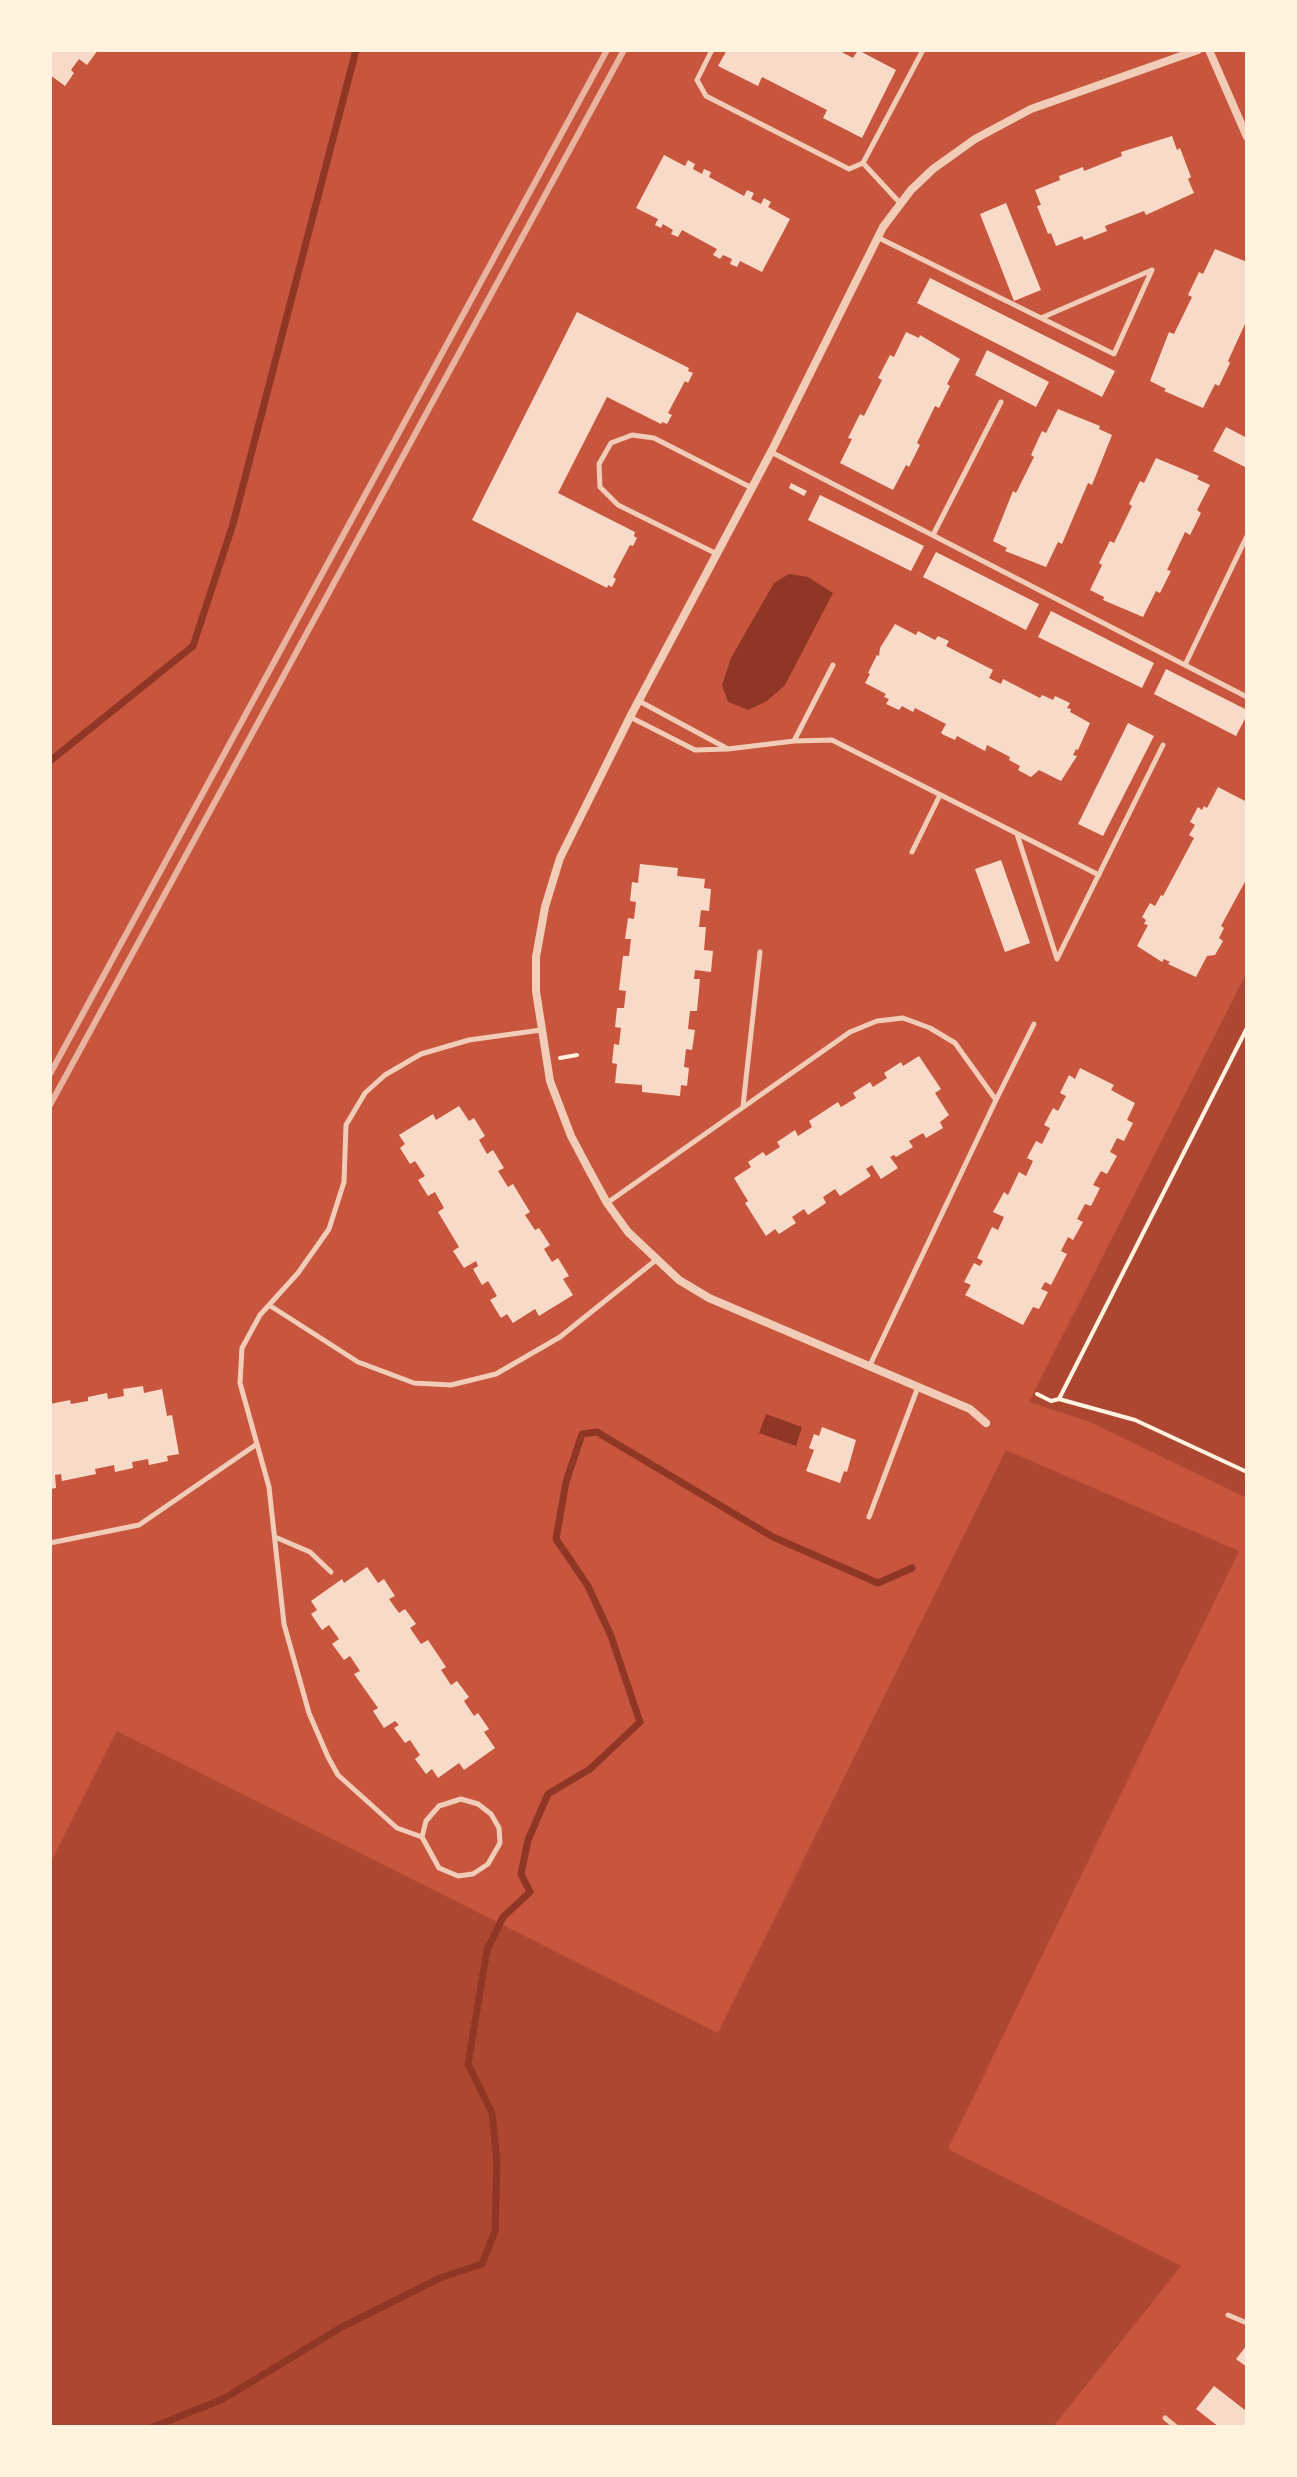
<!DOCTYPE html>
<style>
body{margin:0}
#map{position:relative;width:1297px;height:2477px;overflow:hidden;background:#c8553d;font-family:"IBM Plex Sans",sans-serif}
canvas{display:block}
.frame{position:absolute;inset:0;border:52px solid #fff3e0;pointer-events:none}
</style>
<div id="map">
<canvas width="1297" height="2477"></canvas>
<div class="frame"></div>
</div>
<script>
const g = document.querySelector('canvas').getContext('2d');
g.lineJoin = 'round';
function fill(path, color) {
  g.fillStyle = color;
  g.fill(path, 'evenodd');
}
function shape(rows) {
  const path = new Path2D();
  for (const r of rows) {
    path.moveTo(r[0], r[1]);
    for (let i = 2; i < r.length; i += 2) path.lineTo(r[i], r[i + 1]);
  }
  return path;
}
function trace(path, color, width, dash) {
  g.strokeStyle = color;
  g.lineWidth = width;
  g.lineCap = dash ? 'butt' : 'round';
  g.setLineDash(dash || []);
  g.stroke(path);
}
fill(shape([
 [1247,972,1247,1498,1090,1422,1029,1402],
 [1006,1450,1239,1551,948,2149,1181,2266,1053,2427,50,2427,50,1864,117,1731,718,2033]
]), '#ae4732');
fill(shape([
 [789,574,808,577,833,593,785,685,767,701,748,710,728,702,722,685,731,658,774,583],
 [766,1414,802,1427,796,1446,759,1433]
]), '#8f3625');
trace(shape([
 [50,761,193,646,233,524,356,50],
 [153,2427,223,2399,342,2327,440,2278,482,2264,495,2231,497,2161,492,2113,468,2064,487,1950,503,1917,530,1892,521,1874,528,1840,548,1794,590,1769,640,1722,611,1636,588,1586,556,1539,566,1482,582,1434,597,1432,773,1537,878,1583,912,1568]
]), '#8f3625', 7);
fill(shape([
 [50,50,98,50,87,65,79,59,71,70,74,73,65,86,50,75],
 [727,50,838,50,853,58,858,50,896,70,862,138,823,118,827,110,762,77,758,86,718,66],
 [1172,136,1177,150,1180,148,1191,177,1188,179,1194,193,1146,215,1144,211,1105,226,1107,231,1084,240,1082,236,1056,246,1051,233,1048,234,1037,206,1041,205,1035,190,1060,180,1059,176,1083,167,1084,171,1122,156,1121,152],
 [664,155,685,166,688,160,695,164,693,169,702,174,704,169,711,172,709,177,744,196,747,190,754,193,751,199,761,204,764,198,771,202,768,207,790,219,762,272,740,261,737,267,730,264,732,259,723,255,720,259,713,255,717,249,682,230,678,237,671,234,673,230,663,224,661,228,655,225,658,219,636,208],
 [1006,203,1041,290,1014,301,980,214],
 [1215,249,1247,262,1247,325,1245,324,1228,361,1230,363,1219,386,1215,384,1203,408,1164,391,1166,389,1150,381,1169,332,1174,334,1192,297,1188,295,1199,272,1203,274],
 [930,278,1115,371,1102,397,917,303],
 [577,312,689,368,688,371,693,373,688,383,685,381,668,413,672,415,667,424,662,422,661,424,607,397,558,493,635,532,634,536,637,538,633,546,630,545,613,577,616,579,612,587,608,585,607,588,472,520],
 [906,332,919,338,920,335,960,359,947,384,950,386,939,408,935,406,917,443,920,445,909,467,906,465,893,490,840,463,852,439,848,438,860,414,864,416,882,380,878,378,890,355,894,357],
 [987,350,1049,382,1036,407,975,375],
 [1058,409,1100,426,1099,429,1112,435,1092,485,1088,483,1062,544,1058,542,1046,567,1005,551,1007,548,993,541,1013,491,1016,493,1034,457,1031,455,1042,431,1046,433],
 [1226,427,1247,438,1247,468,1213,451],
 [1156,458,1199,476,1197,479,1210,485,1197,510,1201,513,1190,535,1185,532,1167,570,1171,571,1160,593,1156,591,1143,617,1103,600,1104,597,1090,590,1102,565,1099,563,1110,541,1114,543,1132,506,1129,504,1140,481,1144,483],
 [791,483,807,491,804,496,789,488],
 [820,495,924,546,911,571,808,520],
 [936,552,1039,604,1026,630,923,577],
 [1051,611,1154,663,1142,688,1038,637],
 [895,624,916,635,918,631,935,640,938,636,949,641,946,646,993,670,989,678,1001,684,1003,679,1040,698,1042,695,1053,700,1055,696,1070,703,1067,708,1071,709,1070,712,1090,723,1078,750,1076,749,1073,755,1077,756,1061,781,1039,770,1031,777,1018,770,1020,766,1009,760,1010,757,987,745,985,751,957,736,955,740,944,735,941,733,946,724,915,708,913,712,902,706,899,710,886,704,889,699,884,697,886,694,865,683,870,674,868,673,877,655,879,656,880,648],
 [1166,669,1247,710,1247,715,1236,736,1154,694],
 [1128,723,1154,736,1103,836,1078,824],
 [1218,787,1247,802,1247,878,1221,926,1224,928,1219,938,1223,941,1215,955,1207,956,1196,977,1168,964,1170,962,1164,959,1162,962,1137,946,1148,925,1144,924,1146,920,1142,917,1150,903,1155,906,1161,895,1163,896,1194,838,1189,835,1195,825,1190,822,1198,807,1202,810,1204,806,1207,808],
 [1001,860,1030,943,1005,952,975,869],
 [640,864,678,868,677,876,705,879,704,888,711,889,709,911,701,910,699,927,706,927,704,950,713,951,711,972,695,970,694,979,700,979,697,1011,690,1011,688,1029,695,1030,692,1050,686,1049,684,1067,689,1068,687,1086,681,1085,680,1096,642,1092,642,1085,615,1083,617,1064,612,1063,614,1044,619,1045,621,1028,615,1027,617,1008,624,1008,626,991,619,990,623,956,629,956,631,939,625,939,628,918,634,919,636,902,630,901,632,882,638,883],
 [919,1056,941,1089,935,1093,949,1115,940,1122,943,1128,926,1138,923,1133,909,1141,913,1147,896,1157,894,1155,890,1157,898,1168,881,1179,872,1165,866,1169,871,1176,840,1196,835,1189,823,1197,826,1203,808,1215,804,1209,792,1217,796,1223,779,1234,775,1229,766,1236,745,1203,748,1201,734,1178,751,1167,748,1162,763,1152,766,1156,780,1147,777,1142,795,1130,798,1136,812,1127,809,1121,838,1102,841,1107,856,1098,853,1093,870,1082,873,1087,887,1078,884,1073,901,1062,903,1066],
 [1080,1068,1114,1085,1111,1090,1135,1103,1127,1120,1133,1123,1124,1141,1117,1138,1110,1152,1117,1156,1107,1174,1101,1171,1093,1185,1100,1188,1091,1206,1085,1204,1077,1219,1083,1222,1073,1240,1068,1237,1061,1251,1067,1254,1051,1285,1045,1282,1041,1289,1048,1292,1039,1309,1033,1307,1023,1325,965,1295,971,1285,964,1282,974,1263,980,1266,983,1261,977,1258,992,1227,998,1230,1004,1217,993,1212,1004,1192,1008,1195,1019,1172,1026,1176,1033,1161,1027,1158,1036,1141,1042,1144,1050,1128,1044,1125,1053,1108,1058,1111,1066,1096,1060,1093,1069,1075,1075,1079],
 [459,1106,469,1121,474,1118,485,1136,479,1140,487,1154,493,1150,504,1168,498,1171,508,1187,513,1184,530,1212,525,1215,535,1230,539,1228,550,1245,544,1249,552,1262,558,1258,569,1276,563,1279,573,1295,539,1316,535,1309,513,1323,507,1314,501,1318,490,1300,497,1296,488,1281,482,1285,473,1269,478,1266,476,1261,464,1268,453,1251,459,1247,438,1212,444,1208,435,1192,428,1196,418,1180,425,1176,415,1161,410,1164,400,1148,405,1144,399,1135,433,1114,436,1120],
 [143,1386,144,1393,162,1389,167,1416,172,1415,179,1454,167,1456,168,1461,149,1465,148,1459,132,1462,133,1468,115,1472,114,1465,95,1469,96,1474,62,1481,61,1474,55,1475,56,1488,50,1489,50,1404,70,1400,71,1404,88,1401,88,1397,107,1393,108,1399,124,1396,123,1389],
 [822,1427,856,1440,847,1472,844,1471,840,1483,806,1471,814,1450,809,1448,814,1434,819,1436],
 [367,1567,378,1583,384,1579,395,1596,389,1599,399,1613,405,1609,416,1624,410,1628,421,1644,428,1640,446,1667,441,1670,451,1685,457,1681,469,1697,464,1701,474,1716,478,1713,489,1729,484,1732,495,1748,464,1770,459,1763,438,1778,432,1769,426,1774,415,1759,420,1755,410,1740,405,1743,394,1728,399,1725,395,1721,384,1728,373,1711,378,1708,354,1674,360,1671,350,1656,344,1660,332,1644,339,1639,329,1625,322,1630,311,1614,317,1610,311,1601,342,1579,344,1583],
 [1247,2345,1247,2367,1236,2359],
 [1214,2386,1245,2410,1247,2408,1247,2427,1219,2427,1196,2409]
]), '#f7dbc8');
trace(shape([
 [560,1058,577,1055],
 [1037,1394,1051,1401,1059,1399,1247,1028],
 [1059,1399,1135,1420,1247,1472]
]), '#fff3e0', 4);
trace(shape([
 [712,50,697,80,706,96,849,169,863,163,900,203],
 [863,163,923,50],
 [879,238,1041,318,1114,354,1152,270,1041,318],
 [771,452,1247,697],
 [933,535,1001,402],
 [717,554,618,505,600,487,599,464,611,443,632,435,654,438,752,488],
 [1185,665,1247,536],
 [639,701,728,749],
 [630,717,695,750,728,749,794,741,832,740,1099,875],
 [794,741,833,665],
 [1017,834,1057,959,1163,745],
 [912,852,940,795],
 [996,1100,1034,1024],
 [743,1106,760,952],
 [607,1203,850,1032,877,1021,903,1018,930,1028,955,1043,996,1100,870,1365],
 [269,1305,358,1362,414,1383,451,1385,496,1374,560,1337,656,1260],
 [869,1517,918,1387],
 [275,1537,310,1552,331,1572],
 [50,1543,139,1525,257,1444],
 [422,1837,426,1821,439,1806,461,1799,478,1804,491,1814,499,1828,500,1843,488,1864,473,1874,458,1876,439,1868,422,1837,397,1828,338,1775,328,1757,309,1713,284,1624,269,1487,240,1383,242,1348,260,1315,298,1273,329,1229,344,1182,346,1125,365,1093,385,1075,421,1054,469,1040,541,1030],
 [1228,2315,1247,2323],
 [1165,2418,1176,2427]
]), '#f1ccb7', 5);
trace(shape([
 [1209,50,1247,137],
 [986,1423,970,1409,709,1298,679,1280,628,1232,607,1203,589,1170,571,1136,550,1081,536,991,536,957,545,907,560,858,630,717,771,452,883,227,911,190,933,169,975,139,1031,109,1198,50]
]), '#f1ccb7', 8);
trace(shape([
 [50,1074,607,50],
 [50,1105,624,50]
]), '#e9b49f', 6);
</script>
